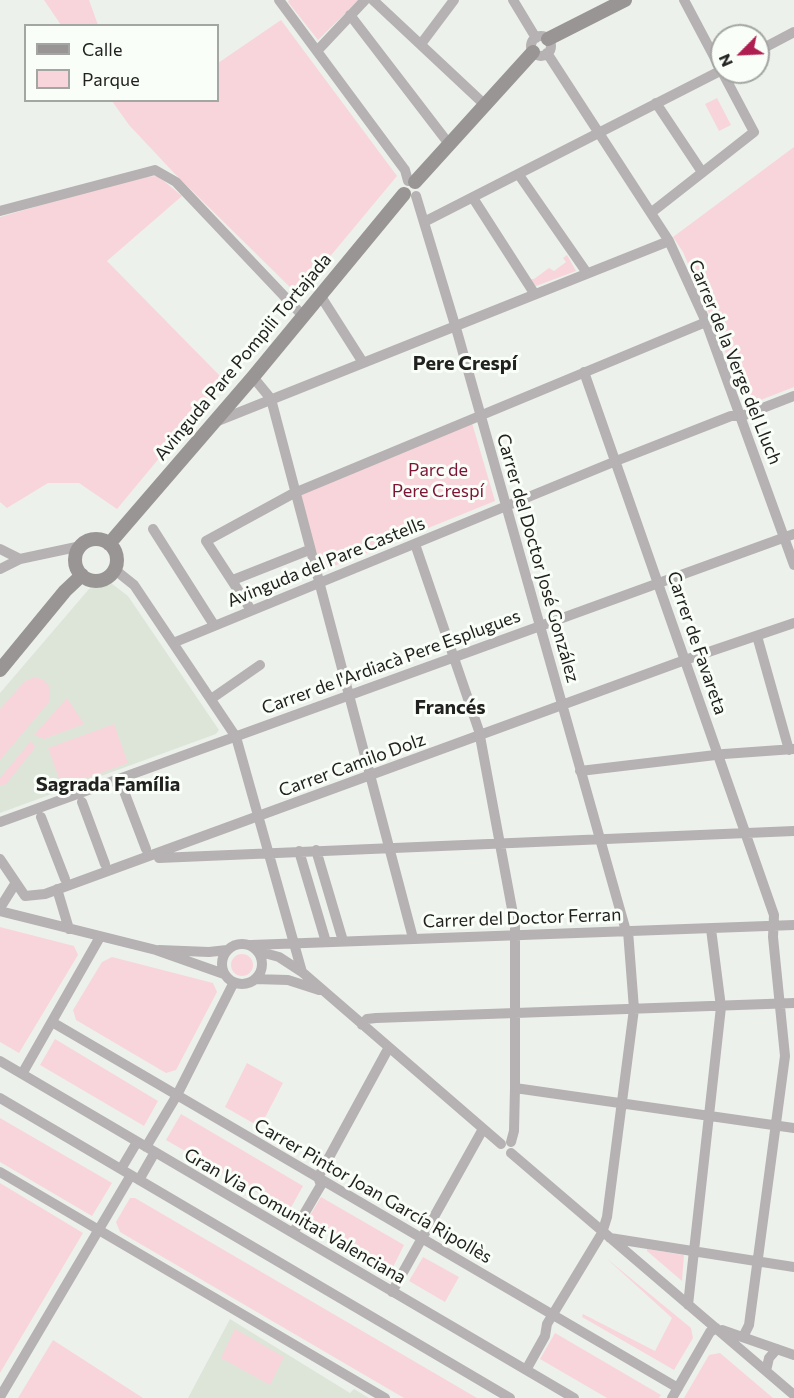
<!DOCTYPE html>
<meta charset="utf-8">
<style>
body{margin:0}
#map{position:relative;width:794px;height:1398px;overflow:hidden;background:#edf1eb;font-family:Commissioner,sans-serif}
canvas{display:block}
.legend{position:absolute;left:24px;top:24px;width:195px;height:78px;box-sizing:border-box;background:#fafef8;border:2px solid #a3a6a2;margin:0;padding:8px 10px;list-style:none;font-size:18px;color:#212220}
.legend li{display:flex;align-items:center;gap:12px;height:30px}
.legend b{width:30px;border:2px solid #a3a6a2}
.north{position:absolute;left:710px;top:24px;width:60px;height:60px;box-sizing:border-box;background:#fafef8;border:2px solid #a3a6a2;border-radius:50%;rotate:246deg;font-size:16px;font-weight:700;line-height:24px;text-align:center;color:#212220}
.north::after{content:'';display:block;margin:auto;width:21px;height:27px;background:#af1e50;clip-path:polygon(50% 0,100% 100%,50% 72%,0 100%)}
</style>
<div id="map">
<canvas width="794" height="1398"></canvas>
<ul class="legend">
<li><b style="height:8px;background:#999595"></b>Calle</li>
<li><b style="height:16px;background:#f8d5db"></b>Parque</li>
</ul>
<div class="north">N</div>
</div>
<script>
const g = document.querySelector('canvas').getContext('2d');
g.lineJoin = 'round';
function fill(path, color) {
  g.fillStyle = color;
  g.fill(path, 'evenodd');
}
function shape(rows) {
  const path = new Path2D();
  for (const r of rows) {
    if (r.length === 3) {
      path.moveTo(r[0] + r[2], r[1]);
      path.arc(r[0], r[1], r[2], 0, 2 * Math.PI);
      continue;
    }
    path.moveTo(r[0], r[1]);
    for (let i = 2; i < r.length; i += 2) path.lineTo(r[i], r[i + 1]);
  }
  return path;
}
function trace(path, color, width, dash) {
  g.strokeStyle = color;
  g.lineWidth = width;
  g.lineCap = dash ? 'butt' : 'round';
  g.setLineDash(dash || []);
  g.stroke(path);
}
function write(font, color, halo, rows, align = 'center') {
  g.font = font + ' Commissioner,sans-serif';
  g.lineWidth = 6;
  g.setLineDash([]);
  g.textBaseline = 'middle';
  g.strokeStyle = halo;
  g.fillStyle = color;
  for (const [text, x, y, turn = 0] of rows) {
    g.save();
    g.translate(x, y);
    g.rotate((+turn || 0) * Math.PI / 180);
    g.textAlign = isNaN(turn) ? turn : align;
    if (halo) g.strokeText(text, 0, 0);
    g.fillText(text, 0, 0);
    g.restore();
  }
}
fill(shape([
 [111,583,128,596,219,730,216,734,0,813,0,693,89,589],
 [230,1319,350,1393,354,1389,369,1398,188,1398]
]), '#dde5d9');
fill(shape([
 [44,0,89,0,98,25,61,25],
 [289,0,359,0,318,40,288,2],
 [281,20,397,176,298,295,175,174,129,125,112,101,218,100,218,63],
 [717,98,731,125,719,131,705,104],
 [794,147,794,387,748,405,683,252,673,237],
 [158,176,182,196,107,261,224,380,117,509,79,483,48,483,7,508,0,502,0,217,138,177],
 [567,255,576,271,536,286,529,279,534,279,549,268,554,271,566,262,563,258],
 [472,423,495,501,322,571,299,495],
 [35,677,44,680,50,687,50,701,0,760,0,709,25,681],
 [67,698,84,724,44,739,34,735],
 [114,724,128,763,62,787,48,748],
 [31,741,35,746,34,749,6,784,0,786,0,778],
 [0,927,74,946,78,955,19,1053,0,1042],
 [242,965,11],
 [112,957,213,983,217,992,176,1070,166,1073,76,1020,73,1010,102,962],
 [55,1039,158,1101,144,1126,40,1065],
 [247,1063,283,1083,260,1127,225,1107],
 [181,1114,303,1186,289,1211,166,1140],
 [0,1118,112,1183,92,1216,0,1162],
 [0,1183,83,1233,0,1373],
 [321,1197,404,1245,391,1271,306,1222],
 [130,1198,135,1198,477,1398,404,1398,120,1232,116,1222],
 [647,1249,684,1255,682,1281,647,1251],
 [423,1257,459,1277,445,1302,409,1281],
 [606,1258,691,1328,693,1338,674,1370,582,1317,583,1314,655,1351,672,1318],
 [235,1329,284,1357,270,1385,221,1358],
 [555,1333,661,1395,659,1398,607,1398,540,1359],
 [53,1340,143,1398,18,1398],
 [720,1353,773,1398,684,1398,709,1355]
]), '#f8d5db');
trace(shape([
 [279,0,405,170,408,181],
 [373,0,484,104],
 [513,0,536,38],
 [350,15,449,144],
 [541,46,10],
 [421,44,454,0],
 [317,51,365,0],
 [758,51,794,32],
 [547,53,669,241,706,322,794,565],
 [656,103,702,172],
 [519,175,587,273],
 [416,196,458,335,626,931],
 [473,198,534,293],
 [0,211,155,170,176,182,303,316],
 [652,212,754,132,684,0],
 [424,222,722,70],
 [320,295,362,361],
 [584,372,774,915,773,937,785,1056,749,1325,743,1337],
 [253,377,271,399,413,938],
 [215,422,669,241],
 [153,529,214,625],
 [415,544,479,731,515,925,515,1088,514,1131,511,1142],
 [0,549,20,559],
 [0,569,20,559,81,546],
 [114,569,134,585,236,737,302,972],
 [233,580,309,550],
 [251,610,206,541,294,493,706,322],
 [757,636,789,750],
 [173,643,616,461,731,416,742,416,794,396],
 [211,699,260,665],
 [580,771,724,754,794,749],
 [122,786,146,849],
 [82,802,105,864],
 [41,817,65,879],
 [0,822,794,534],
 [316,850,343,941],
 [299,851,326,942],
 [159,858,794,831],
 [0,859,25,896,45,894,685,660,794,623],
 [57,889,69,929],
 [0,908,15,884],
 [0,911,156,950,224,974],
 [242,964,20],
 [251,945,794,925],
 [159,950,209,952,227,950],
 [257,951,279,957,302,972,501,1144],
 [255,979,288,980,319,990],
 [52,1022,678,1388],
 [362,1025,367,1019,376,1018,794,1003],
 [0,1061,574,1398],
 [22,1074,100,937],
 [515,1088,794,1128],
 [0,1098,510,1398],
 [146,1147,177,1095,234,982],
 [511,1153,794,1395],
 [121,1169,137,1142],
 [0,1172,385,1398],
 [139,1180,155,1152],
 [293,1233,321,1185,318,1177,321,1172,388,1049],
 [610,1238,794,1267],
 [392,1292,483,1129],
 [688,1305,721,1007,711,929],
 [722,1330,794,1355],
 [526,1370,545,1336,547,1324,602,1233,607,1217,634,1009,628,931],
 [766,1371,769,1358,777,1349],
 [0,1397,131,1175],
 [672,1398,710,1332,716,1328]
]), '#b6b2b3', 10);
trace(shape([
 [548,39,625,0],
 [415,182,533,52],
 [96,560,21],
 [109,544,253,377,404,194],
 [0,670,65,591,82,575]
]), '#999595', 14);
write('18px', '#212220', '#fafef8', [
 ["Avinguda Pare Pompili Tortajada",243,357,-50],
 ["Carrer de la Verge del Lluch",735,362,68],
 ["Carrer del Doctor José González",538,558,74],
 ["Avinguda del Pare Castells",326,562,-22],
 ["Carrer de Favareta",697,643,71],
 ["Carrer de l'Ardiacà Pere Esplugues",391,662,-20],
 ["Carrer Camilo Dolz",352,765,-20],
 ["Carrer del Doctor Ferran",522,918,-2],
 ["Carrer Pintor Joan García Ripollès",373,1191,30],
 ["Gran Via Comunitat Valenciana",295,1216,30]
]);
write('18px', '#7c1437', '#fafef8', [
 ["Parc de",438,470],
 ["Pere Crespí",438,491]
]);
write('bold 20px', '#212220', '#fafef8', [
 ["Pere Crespí",465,363],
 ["Francés",450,707],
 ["Sagrada Família",108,784]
]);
</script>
